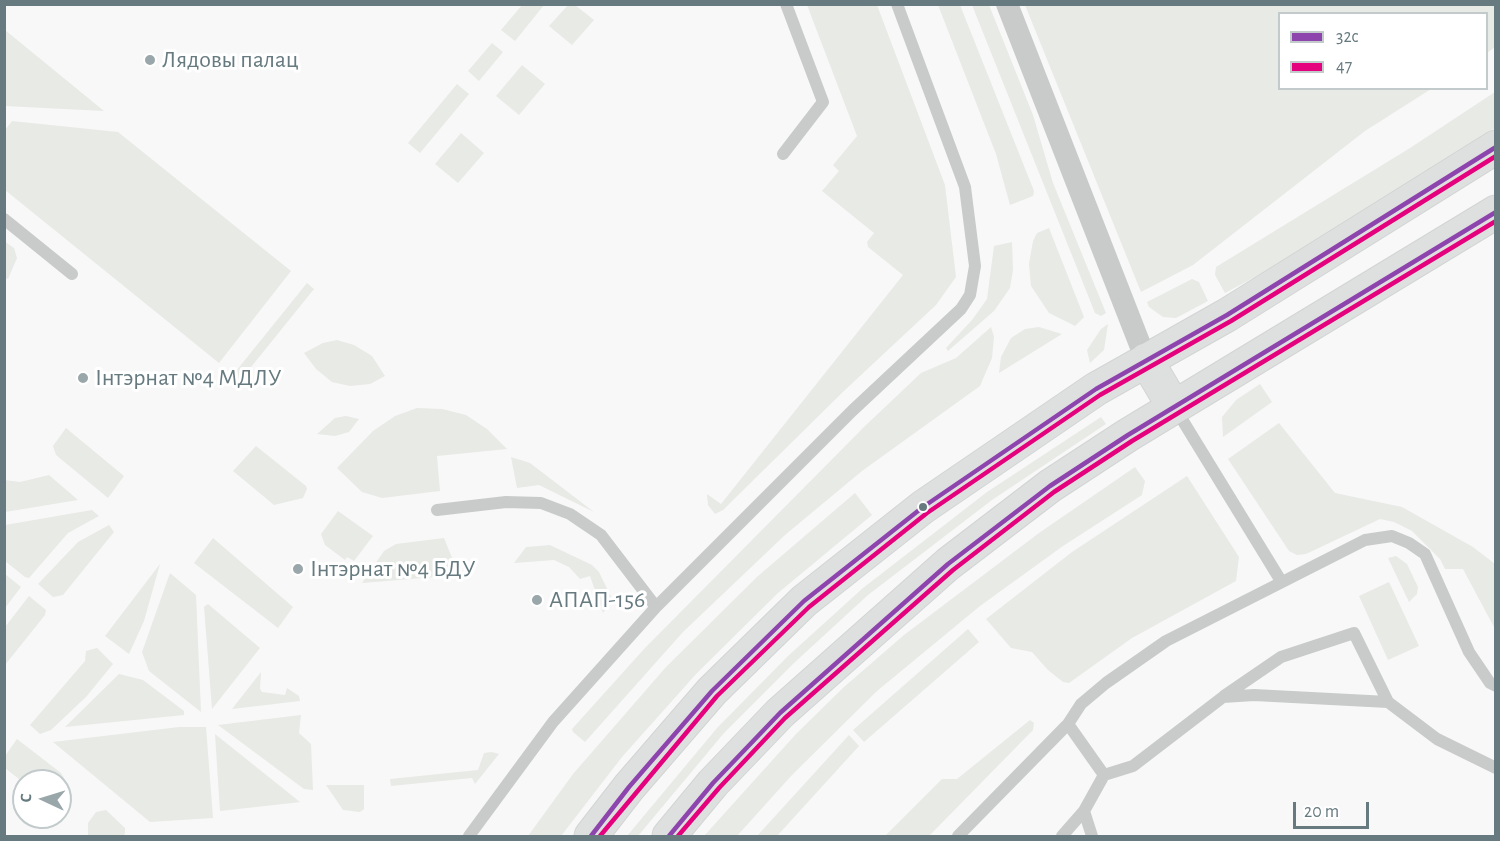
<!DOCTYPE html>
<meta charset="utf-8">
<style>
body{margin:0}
#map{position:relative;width:1500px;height:841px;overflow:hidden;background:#f8f8f8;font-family:"Alegreya Sans",sans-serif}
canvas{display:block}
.frame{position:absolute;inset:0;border:6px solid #667a80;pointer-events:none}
.legend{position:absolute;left:1278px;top:12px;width:210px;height:78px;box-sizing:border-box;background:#fff;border:2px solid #c2cacc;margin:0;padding:8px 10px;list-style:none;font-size:18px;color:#667a80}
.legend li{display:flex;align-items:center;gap:12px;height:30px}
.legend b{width:30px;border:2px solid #c2cacc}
.north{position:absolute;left:12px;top:769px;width:60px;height:60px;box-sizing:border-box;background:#fff;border:2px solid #c2cacc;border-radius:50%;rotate:274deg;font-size:16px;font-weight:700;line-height:24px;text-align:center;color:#667a80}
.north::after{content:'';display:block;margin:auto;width:21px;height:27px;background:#99a6aa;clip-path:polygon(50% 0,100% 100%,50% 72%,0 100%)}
.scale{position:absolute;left:1293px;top:802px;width:76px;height:27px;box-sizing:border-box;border:3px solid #667a80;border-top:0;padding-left:8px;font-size:18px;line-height:21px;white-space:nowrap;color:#667a80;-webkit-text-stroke:4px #fff;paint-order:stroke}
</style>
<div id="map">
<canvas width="1500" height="841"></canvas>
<div class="frame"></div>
<ul class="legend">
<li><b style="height:8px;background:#8e44ad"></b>32с</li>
<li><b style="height:8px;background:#e5007d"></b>47</li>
</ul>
<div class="north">С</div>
<div class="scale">20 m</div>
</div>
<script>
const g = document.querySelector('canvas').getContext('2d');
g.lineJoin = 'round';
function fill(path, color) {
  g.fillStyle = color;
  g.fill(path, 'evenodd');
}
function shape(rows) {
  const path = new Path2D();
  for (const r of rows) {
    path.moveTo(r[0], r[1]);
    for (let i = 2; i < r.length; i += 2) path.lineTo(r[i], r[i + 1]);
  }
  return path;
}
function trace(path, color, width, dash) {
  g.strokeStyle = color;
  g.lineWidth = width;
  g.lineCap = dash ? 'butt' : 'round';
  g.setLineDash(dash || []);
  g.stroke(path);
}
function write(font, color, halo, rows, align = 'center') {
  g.font = font + ' "Alegreya Sans",sans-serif';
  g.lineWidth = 6;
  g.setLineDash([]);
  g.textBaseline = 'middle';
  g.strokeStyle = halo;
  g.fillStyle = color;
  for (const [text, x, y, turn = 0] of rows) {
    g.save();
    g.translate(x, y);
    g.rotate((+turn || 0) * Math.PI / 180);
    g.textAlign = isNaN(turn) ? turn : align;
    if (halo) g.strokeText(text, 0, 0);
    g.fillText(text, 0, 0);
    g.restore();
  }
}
fill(shape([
 [522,5,544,5,515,41,501,30],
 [568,5,575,5,594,20,572,45,549,26],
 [807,5,877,5,945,185,956,277,936,305,845,390,723,510,715,514,708,505,707,494,721,504,903,275,868,247,867,242,874,233,822,191,839,171,833,165,857,136],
 [938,5,960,5,1034,191,1033,196,1010,205,996,154],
 [972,5,989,5,1033,115,1053,183,1106,313,1101,316,1095,313],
 [1025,5,1495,5,1495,47,1487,53,1486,14,1280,14,1280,88,1431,89,1365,131,1193,265,1141,292],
 [4,30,5,30,104,111,5,106],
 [492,43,503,52,479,81,468,71],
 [522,65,545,84,519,115,496,96],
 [457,84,469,94,420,153,408,143],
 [1495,92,1495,128,1270,269,1225,293,1215,275,1216,267,1410,148],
 [12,121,118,132,291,271,219,363,5,190,5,130],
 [461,133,484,153,458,183,435,164],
 [1049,228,1084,317,1075,326,1049,313,1031,286,1029,264,1033,241,1037,233],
 [4,241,14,248,17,258,8,279,5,278],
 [1012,242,1013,270,1010,288,994,311,948,351,946,348,972,320,987,299,994,246],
 [1192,279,1199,282,1208,301,1176,318,1163,317,1149,307,1147,302],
 [307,283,314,289,239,382,232,376],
 [1108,324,1104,350,1090,363,1087,350,1101,329],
 [991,327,994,337,992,358,980,386,862,471,785,535,683,632,585,742,573,732,572,729,644,649,865,426,921,373,956,358],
 [1039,327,1062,334,999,373,1001,357,1011,338,1025,329],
 [337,340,354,345,372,356,385,376,370,384,350,386,332,382,316,369,304,353,323,343],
 [1260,384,1272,402,1223,437,1222,417,1236,400],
 [417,408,442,409,466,415,487,429,507,449,437,456,440,491,382,498,362,492,337,468,373,431,395,416],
 [346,416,359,419,349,432,335,436,317,434,335,418],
 [1101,417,1106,424,992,500,868,595,794,663,724,733,638,836,627,836,717,728,788,656,863,588,987,492],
 [1279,423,1335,493,1402,507,1473,547,1495,564,1495,629,1463,569,1445,569,1440,559,1412,531,1394,522,1380,519,1306,554,1297,555,1289,551,1228,459],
 [66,428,124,476,108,498,56,455,53,446],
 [256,446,306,486,307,489,303,498,274,505,233,471],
 [511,457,530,463,594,512,539,485,517,488],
 [1135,467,1145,481,1142,495,1063,546,980,606,877,691,792,775,737,836,704,836,796,734,844,687,904,635,1039,533],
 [49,475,78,500,5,512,5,480,20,482],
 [1187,476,1239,557,1236,581,1132,638,1069,683,1063,682,1048,670,1032,652,1011,648,986,619,1072,552],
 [855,493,872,515,778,593,697,673,622,757,561,836,528,836,573,774,666,667,758,576],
 [92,510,99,516,68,533,29,578,25,577,5,561,5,525],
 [338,511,373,536,354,561,347,557,345,560,325,545,321,534],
 [109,525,114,532,63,595,53,597,38,584,78,542],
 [213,538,293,607,278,628,194,563],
 [444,538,459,575,362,583,384,551,396,544],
 [550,545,592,565,599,572,612,599,603,613,590,576,580,579,569,567,554,560,514,563,526,547],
 [1396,556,1407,564,1418,587,1417,594,1409,602,1388,558],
 [160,564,144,621,129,654,105,636],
 [170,573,196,595,201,712,149,671,142,652],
 [5,574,21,587,5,608],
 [1389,582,1419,646,1388,660,1359,596],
 [29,596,46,610,45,615,5,665,5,627],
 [208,604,260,648,212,709,204,607],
 [968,629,979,642,864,742,853,730],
 [97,648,113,664,86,697,51,730,40,734,30,725,85,661,86,651],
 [261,672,260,689,262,692,285,695,287,688,299,696,300,701,232,709],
 [119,674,143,680,184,711,184,715,65,727],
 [301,715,299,733,311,744,313,790,304,789,218,725],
 [1030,720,1034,723,1033,730,929,836,885,836,942,779,957,779],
 [179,727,206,727,213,818,150,822,53,742],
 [215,734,300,802,301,802,220,811],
 [849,735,859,746,777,836,757,836],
 [17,739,61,773,64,778,60,784,60,781,24,781,24,783,5,768,5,756],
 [492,752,499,754,475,784,472,778,391,786,390,779,478,770,484,753],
 [326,785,364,785,364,809,360,812,343,810],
 [106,810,125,828,125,834,122,836,88,836,88,823,96,812]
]), '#e8eae6');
const secondary = shape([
 [1146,360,1174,407],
 [591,836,629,787,712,691,804,601,923,507,1096,389,1227,315,1496,147],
 [669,836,713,783,780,713,948,564,1050,486,1128,435,1496,212]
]);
trace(secondary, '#d3d4d5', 35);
trace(shape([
 [783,154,823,102,786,4],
 [4,219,72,274],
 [1175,408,1281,581],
 [437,510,506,502,541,503,570,514,601,535,656,607],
 [1224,696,1281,657,1354,633,1388,702],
 [1104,775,1133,766,1223,697,1254,695,1388,702,1437,739,1496,768],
 [1084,811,1092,836],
 [469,836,553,722,656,607,852,411,961,309,970,295,975,266,965,187,897,4],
 [958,836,1068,724,1081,704,1106,683,1166,641,1365,540,1392,536,1409,543,1425,554,1469,652,1490,683,1496,686],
 [1062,836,1084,811,1104,775,1068,724]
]), '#c9cbcb', 12);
trace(shape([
 [1007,4,1146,360]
]), '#c9cbcb', 22);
trace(secondary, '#dedfdf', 33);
trace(shape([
 [591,836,629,787,712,691,804,601,923,507,1096,389,1227,315,1496,147],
 [669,836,713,783,780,713,948,564,1050,486,1128,435,1496,212]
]), '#8e44ad', 4.5);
trace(shape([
 [600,836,717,696,809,607,927,513,1100,395,1231,321,1496,156],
 [678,836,719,788,785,718,953,570,1054,492,1132,441,1496,221]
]), '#e5007d', 4.5);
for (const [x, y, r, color] of [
 [150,60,6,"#99a6aa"],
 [83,378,6,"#99a6aa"],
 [923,507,5,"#667a80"],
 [298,569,6,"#99a6aa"],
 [537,600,6,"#99a6aa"]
]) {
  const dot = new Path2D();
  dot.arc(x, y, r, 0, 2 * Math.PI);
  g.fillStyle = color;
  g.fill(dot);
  trace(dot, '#fff', 2);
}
write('24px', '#667a80', '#fff', [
 ["Лядовы палац",162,60],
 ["Інтэрнат №4 МДЛУ",95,378],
 ["Інтэрнат №4 БДУ",310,569],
 ["АПАП-156",549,600]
], 'left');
</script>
